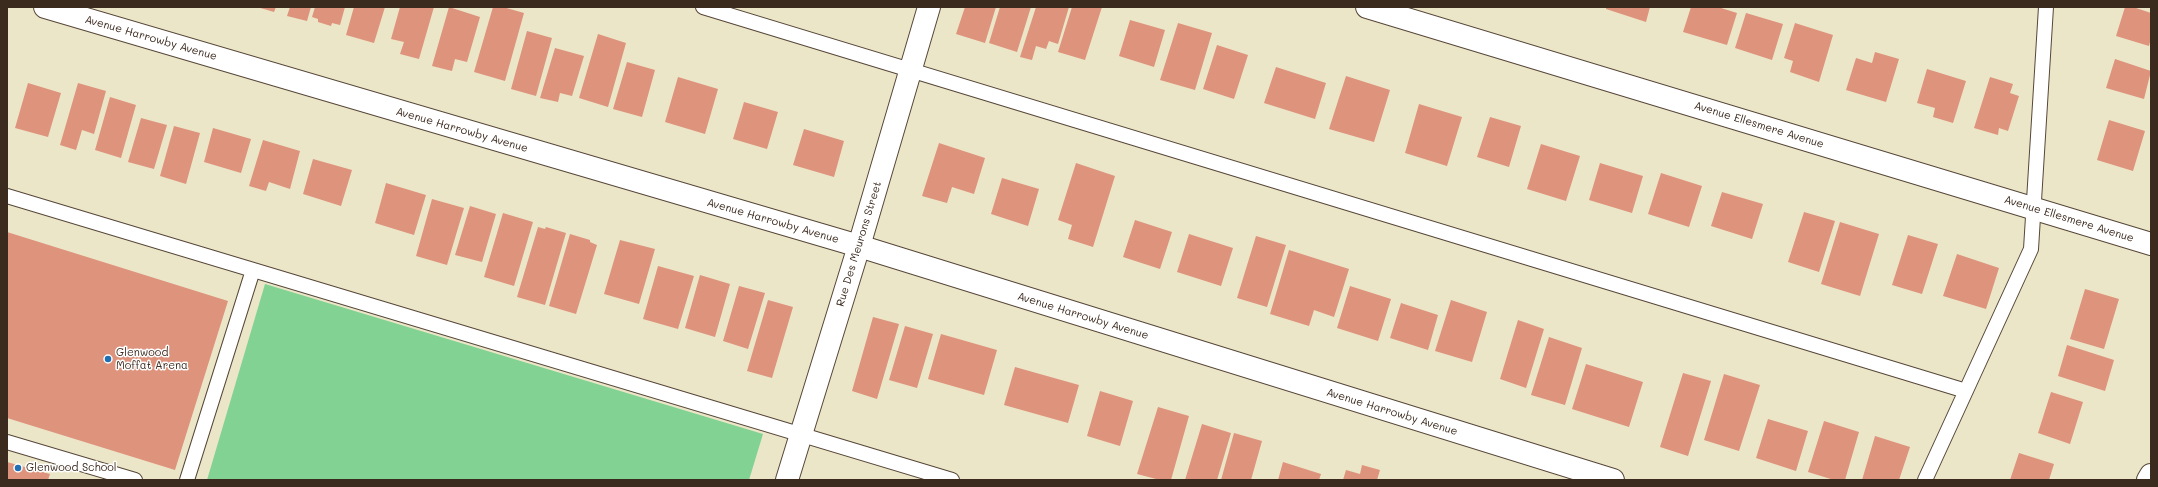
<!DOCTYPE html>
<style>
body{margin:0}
#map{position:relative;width:2158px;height:487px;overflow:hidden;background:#ece6c8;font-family:Mali,sans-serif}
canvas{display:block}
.frame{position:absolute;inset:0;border:8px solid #3b2a1e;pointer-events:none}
</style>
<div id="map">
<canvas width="2158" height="487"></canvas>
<div class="frame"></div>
</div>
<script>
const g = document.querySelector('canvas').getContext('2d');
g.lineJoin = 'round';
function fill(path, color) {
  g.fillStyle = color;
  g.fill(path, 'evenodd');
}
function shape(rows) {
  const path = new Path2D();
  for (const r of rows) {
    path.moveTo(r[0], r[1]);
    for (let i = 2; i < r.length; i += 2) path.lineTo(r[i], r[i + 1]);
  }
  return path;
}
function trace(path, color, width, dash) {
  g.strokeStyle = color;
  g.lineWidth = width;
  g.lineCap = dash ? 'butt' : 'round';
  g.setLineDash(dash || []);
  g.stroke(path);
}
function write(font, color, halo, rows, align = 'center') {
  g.font = font + ' Mali,sans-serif';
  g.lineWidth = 3;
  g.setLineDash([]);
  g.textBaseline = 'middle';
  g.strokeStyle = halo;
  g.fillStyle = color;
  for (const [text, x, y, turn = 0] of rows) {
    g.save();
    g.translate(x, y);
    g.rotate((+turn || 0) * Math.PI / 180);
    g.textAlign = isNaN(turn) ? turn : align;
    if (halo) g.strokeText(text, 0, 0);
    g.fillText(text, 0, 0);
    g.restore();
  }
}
fill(shape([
 [265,284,763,434,749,480,207,480]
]), '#81d293');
fill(shape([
 [257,7,276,7,274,12],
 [290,7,311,7,307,21,287,16],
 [315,7,345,7,340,25,332,23,331,26,318,22,318,19,312,17],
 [354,7,385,7,374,43,346,35],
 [400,7,434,7,419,59,400,54,404,42,391,39],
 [449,7,480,17,467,62,455,59,452,71,432,66],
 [493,7,503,7,524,13,505,81,474,72],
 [965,7,996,7,985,43,956,34],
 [1000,7,1031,7,1017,52,989,43],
 [1036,7,1069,7,1058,44,1049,41,1046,49,1036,46,1032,60,1020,57],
 [1072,7,1102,7,1085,60,1058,52],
 [1606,7,1650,7,1646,22,1606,9],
 [1691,7,1718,7,1737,13,1727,45,1683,32],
 [2125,7,2133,7,2151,13,2151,38,2149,46,2116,36],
 [1746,13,1783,24,1772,60,1735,48],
 [1130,20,1165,30,1154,67,1119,56],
 [1178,23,1212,33,1195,90,1160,80],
 [1795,23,1833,35,1819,82,1790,72,1793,61,1784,58],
 [527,31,552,38,536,96,511,89],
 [598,34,626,43,608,107,579,98],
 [1217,45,1248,55,1234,99,1203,89],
 [555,48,584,56,572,96,560,93,558,102,540,98],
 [1875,52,1899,59,1886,102,1846,90,1856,58,1872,63],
 [2115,59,2151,71,2144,99,2106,88],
 [627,62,655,70,642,117,613,109],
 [1276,67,1326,83,1315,119,1264,103],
 [1927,69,1966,81,1953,123,1933,117,1935,108,1917,103],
 [1346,76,1390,90,1374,142,1329,129],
 [678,77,718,89,705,134,665,122],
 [1990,77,2013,84,2010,93,2019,96,2008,131,1999,128,1998,135,1974,128],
 [28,83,61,93,48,137,15,128],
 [78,83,106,91,94,134,82,130,76,150,60,145],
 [110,97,136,105,121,158,95,150],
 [744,102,778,112,767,149,733,139],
 [1419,104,1462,117,1447,166,1405,153],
 [1490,117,1521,126,1509,167,1477,157],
 [141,118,167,125,154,169,128,162],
 [2109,120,2145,131,2133,171,2097,160],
 [174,126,200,133,186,184,160,176],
 [213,128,251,139,241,173,204,162],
 [804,129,844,141,834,177,793,165],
 [263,140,300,151,290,189,269,182,266,191,249,186],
 [939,143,985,158,974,194,952,187,947,203,922,196],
 [1541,144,1580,156,1566,201,1527,189],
 [313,159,352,170,341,206,303,194],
 [1076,163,1115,176,1093,247,1068,239,1072,225,1058,220],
 [1600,163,1643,176,1632,213,1589,200],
 [1661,173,1702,186,1689,227,1648,214],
 [1002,178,1039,189,1028,226,991,214],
 [386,183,426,195,414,235,375,223],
 [1722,192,1763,204,1752,239,1711,226],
 [432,199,464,208,447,265,416,256],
 [470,206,496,214,482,262,455,255],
 [1804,212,1835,221,1819,272,1788,262],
 [503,213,533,222,514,286,484,277],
 [1135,220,1172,232,1160,269,1123,257],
 [1840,222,1879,234,1860,296,1821,284],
 [538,227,545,229,546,227,566,233,545,305,517,297],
 [7,232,228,301,175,470,7,418],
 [570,234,590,240,590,242,597,245,576,314,549,306],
 [1189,234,1233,248,1221,286,1177,272],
 [1908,235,1938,244,1922,294,1892,285],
 [1256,236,1286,245,1267,307,1237,298],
 [620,240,655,249,639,304,604,294],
 [1289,250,1349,269,1334,317,1314,310,1309,326,1270,314],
 [1957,254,1999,268,1986,309,1943,296],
 [658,266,694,276,678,329,643,319],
 [700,275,730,284,715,337,685,328],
 [739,286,765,293,748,349,723,341],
 [1350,286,1391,299,1378,341,1337,328],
 [2085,289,2119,299,2104,349,2070,339],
 [768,300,793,307,772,378,747,371],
 [1451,300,1487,312,1472,362,1435,351],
 [1401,303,1438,315,1428,350,1390,338],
 [873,317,899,324,877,399,852,391],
 [1518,320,1544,329,1526,388,1500,379],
 [905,326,933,334,917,388,889,380],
 [941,334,997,350,984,395,928,379],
 [1549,337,1582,348,1565,405,1531,395],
 [2067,345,2114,360,2105,391,2058,376],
 [1586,364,1643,382,1629,427,1572,409],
 [1015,367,1079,385,1068,423,1004,405],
 [1683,373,1711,381,1688,456,1660,447],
 [1724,374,1760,385,1739,451,1704,440],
 [1100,391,1133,401,1120,446,1087,436],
 [2051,392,2083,402,2070,444,2038,433],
 [1158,407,1189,416,1171,480,1160,480,1137,474],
 [1768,419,1808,431,1796,471,1756,458],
 [1824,421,1859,432,1845,480,1834,480,1808,472],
 [1202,424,1231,433,1217,480,1185,480],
 [1234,433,1262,441,1251,480,1221,480],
 [1875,436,1910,447,1899,480,1862,480],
 [2019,453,2054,464,2049,480,2010,480],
 [7,462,50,474,48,480,7,480],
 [1283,462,1321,474,1319,480,1278,480],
 [1362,465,1380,470,1377,480,1343,480,1346,470,1360,474]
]), '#de937c');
const service = shape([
 [703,7,1966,391],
 [7,196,952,480],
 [7,442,135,480],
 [187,480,253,270],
 [1925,480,2031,249,2046,7]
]);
const minor = shape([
 [45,7,859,246,1613,480],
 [1367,7,2151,244],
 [2148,480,2151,475]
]);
const tertiary = shape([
 [787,480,859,246,929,7]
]);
trace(service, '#564638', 16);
trace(minor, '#564638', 24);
trace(tertiary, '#564638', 24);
trace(service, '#fff', 14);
trace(minor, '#fff', 22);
trace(tertiary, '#fff', 22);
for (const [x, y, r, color] of [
 [108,359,4,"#1f6fb2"],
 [18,468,4,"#1f6fb2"]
]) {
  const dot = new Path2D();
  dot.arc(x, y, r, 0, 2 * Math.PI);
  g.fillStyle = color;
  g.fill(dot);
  trace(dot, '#fff', 1.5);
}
write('11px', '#3b2a1e', '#fff', [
 ["Avenue Harrowby Avenue",151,38,16],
 ["Avenue Ellesmere Avenue",1759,125,17],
 ["Avenue Harrowby Avenue",462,130,16],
 ["Avenue Ellesmere Avenue",2069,219,17],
 ["Avenue Harrowby Avenue",773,221,16],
 ["Rue Des Meurons Street",859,244,-73],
 ["Avenue Harrowby Avenue",1083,316,17],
 ["Avenue Harrowby Avenue",1392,412,17]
]);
write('11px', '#3b2a1e', '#fff', [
 ["Glenwood",116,353],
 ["Moffat Arena",116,366],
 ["Glenwood School",26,468]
], 'left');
</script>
